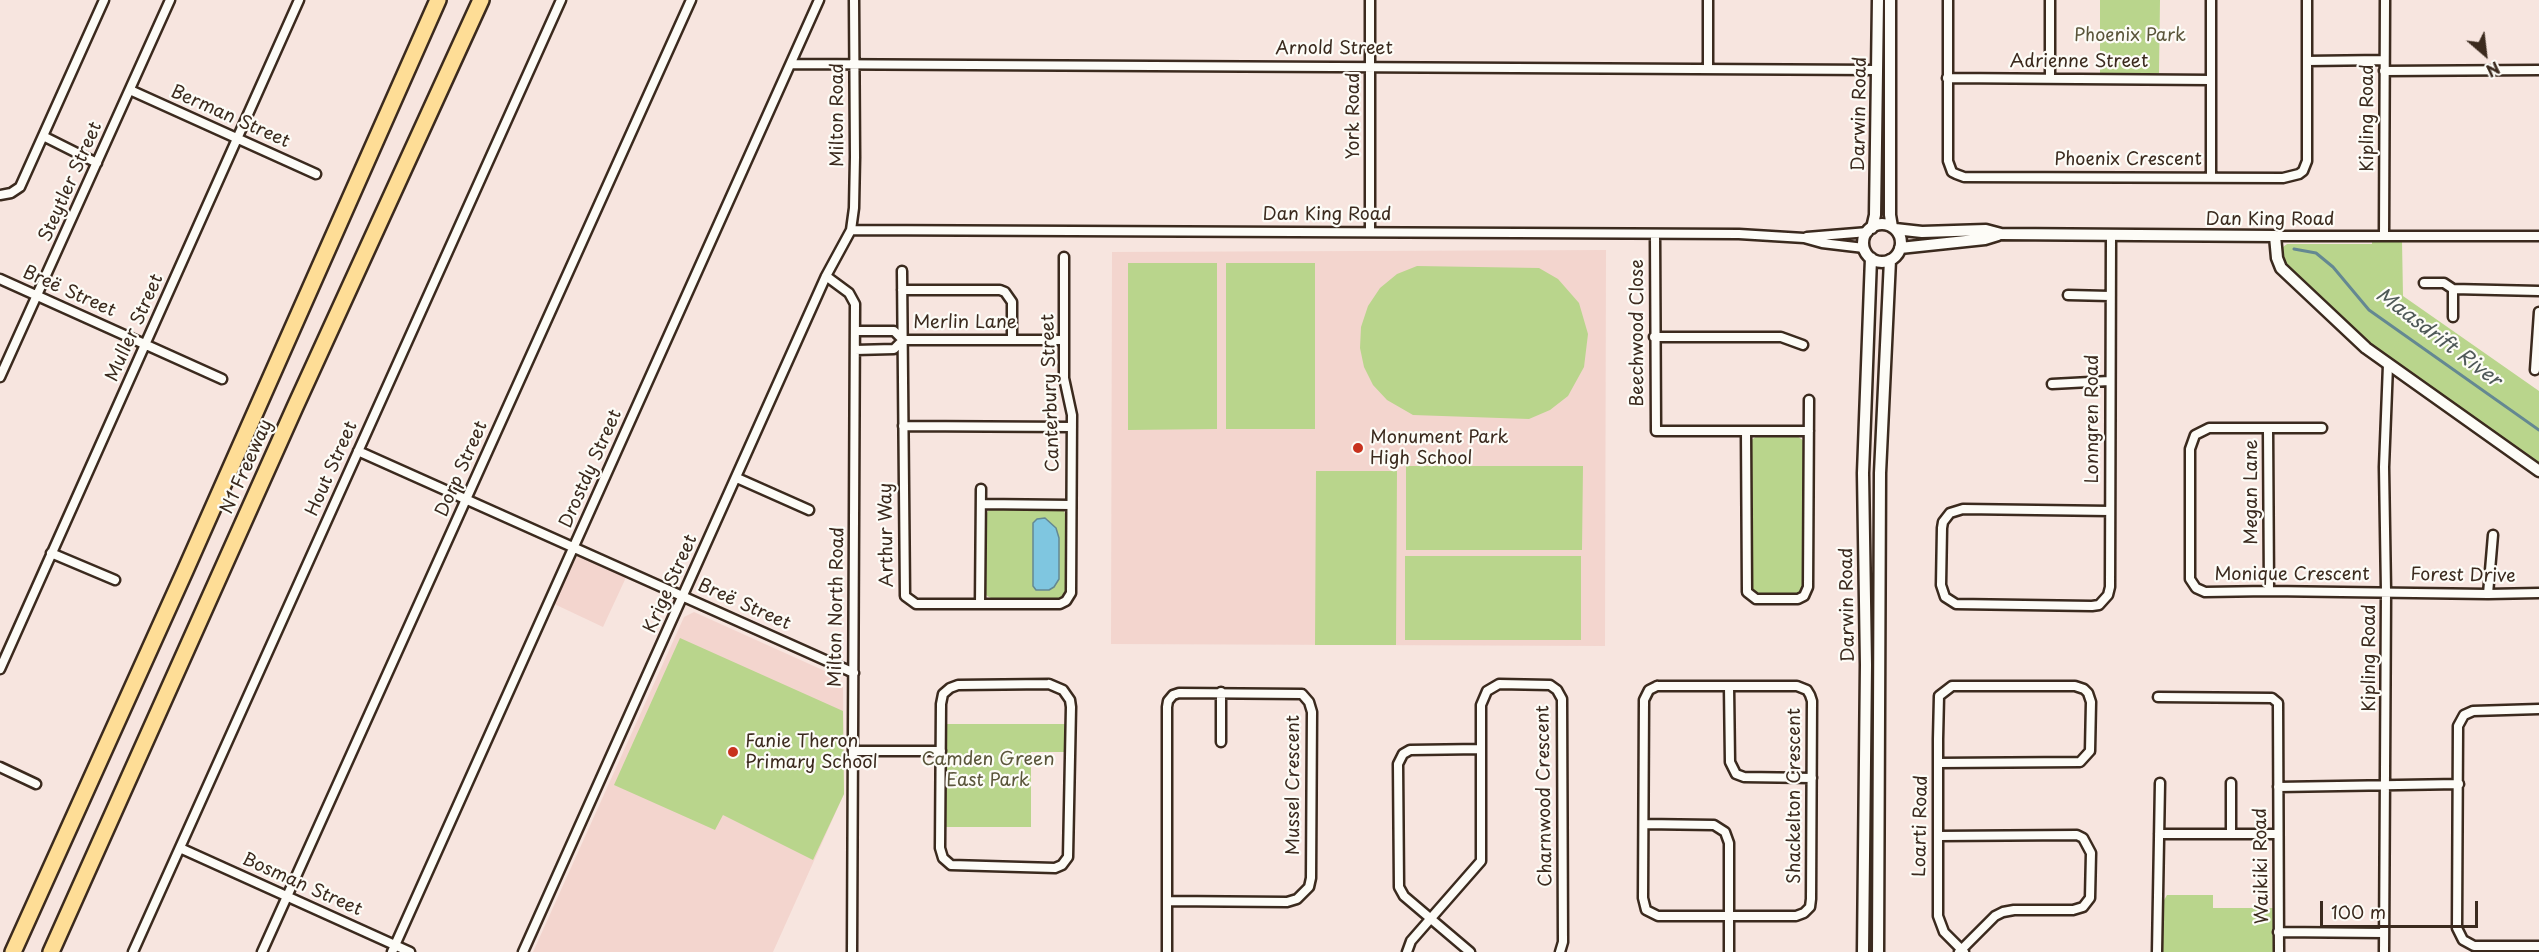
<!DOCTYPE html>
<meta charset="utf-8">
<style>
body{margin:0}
#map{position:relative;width:2539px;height:952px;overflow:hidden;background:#f7e5df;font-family:"Playpen Sans",sans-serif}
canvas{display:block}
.north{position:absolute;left:2455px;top:24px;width:60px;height:60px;-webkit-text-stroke:4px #fdfcf7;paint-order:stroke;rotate:152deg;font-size:16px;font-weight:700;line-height:24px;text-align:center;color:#3b2a1e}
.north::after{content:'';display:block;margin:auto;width:21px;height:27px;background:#3b2a1e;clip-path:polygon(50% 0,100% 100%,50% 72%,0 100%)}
.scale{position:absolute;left:2320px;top:901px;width:158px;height:27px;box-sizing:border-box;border:3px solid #3b2a1e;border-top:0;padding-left:8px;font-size:18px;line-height:21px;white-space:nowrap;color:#3b2a1e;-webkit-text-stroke:4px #fdfcf7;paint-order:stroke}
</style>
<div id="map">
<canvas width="2539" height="952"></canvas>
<div class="north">N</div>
<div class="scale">100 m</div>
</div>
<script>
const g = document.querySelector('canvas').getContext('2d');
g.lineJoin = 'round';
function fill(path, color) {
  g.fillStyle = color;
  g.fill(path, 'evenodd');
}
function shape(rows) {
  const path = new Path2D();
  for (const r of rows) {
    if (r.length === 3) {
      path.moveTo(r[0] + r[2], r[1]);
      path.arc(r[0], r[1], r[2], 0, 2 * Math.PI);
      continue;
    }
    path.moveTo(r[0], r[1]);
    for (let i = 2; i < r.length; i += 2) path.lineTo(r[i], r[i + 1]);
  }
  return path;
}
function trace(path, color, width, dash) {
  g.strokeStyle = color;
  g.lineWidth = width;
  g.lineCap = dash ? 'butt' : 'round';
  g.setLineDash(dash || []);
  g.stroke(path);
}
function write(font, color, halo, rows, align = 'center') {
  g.font = font + ' "Playpen Sans",sans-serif';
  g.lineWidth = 4.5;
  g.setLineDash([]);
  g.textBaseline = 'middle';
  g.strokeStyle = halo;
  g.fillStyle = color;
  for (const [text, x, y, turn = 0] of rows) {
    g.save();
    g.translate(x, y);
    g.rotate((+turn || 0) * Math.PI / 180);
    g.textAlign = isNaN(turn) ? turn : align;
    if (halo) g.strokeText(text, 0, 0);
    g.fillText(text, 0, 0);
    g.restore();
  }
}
fill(shape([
 [1606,250,1605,646,1111,644,1112,252],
 [574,548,629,571,603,627,550,602],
 [694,612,836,676,843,687,844,794,773,952,533,952,684,617]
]), '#f3d5ce');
fill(shape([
 [2100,0,2160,0,2159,73,2100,73],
 [2372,241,2402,241,2403,296,2539,391,2539,463,2379,351,2288,267,2282,255,2283,247,2287,244,2372,244],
 [1128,263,1217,263,1217,429,1128,430],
 [1226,263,1315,263,1315,429,1226,429],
 [1417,266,1539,268,1558,279,1579,303,1588,334,1584,367,1568,396,1550,410,1529,419,1413,415,1387,400,1373,385,1364,367,1360,348,1361,327,1368,306,1380,288,1397,274],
 [1757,436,1797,436,1804,441,1804,588,1798,595,1757,595,1750,589,1750,441],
 [1406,466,1583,466,1582,550,1406,550],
 [1316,471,1397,471,1396,645,1315,645],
 [993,508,1059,508,1064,511,1067,519,1067,591,1063,598,1055,600,995,600,987,596,984,591,984,519,988,511],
 [1405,556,1581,556,1581,640,1405,640],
 [680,638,843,711,844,794,813,860,723,815,715,830,614,785],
 [945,724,1066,724,1066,752,1031,752,1031,827,945,827],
 [2167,895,2213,895,2213,908,2275,908,2274,952,2162,952,2163,902]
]), '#b9d58c');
const water = shape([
 [1045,518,1056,528,1059,538,1059,579,1054,587,1049,590,1036,590,1033,586,1033,523,1037,519,1045,518]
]);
fill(water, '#7fc6e0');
trace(water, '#648892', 1.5);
trace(shape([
 [2294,249,2316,253,2333,267,2369,310,2539,430]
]), '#648892', 3);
const minor = shape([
 [1708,0,1708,67],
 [1948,0,1948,161,1952,172,1956,174,1964,177,2283,178,2299,174,2303,171,2307,161,2307,0],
 [2050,0,2050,78],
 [2307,61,2384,60],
 [791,64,1877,70],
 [2384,71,2539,70],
 [1947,78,2211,80],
 [130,90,316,174],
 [43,136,97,163],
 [2211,177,2211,0],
 [0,195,11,193,20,187,104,0],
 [851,230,1739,234,1804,238,1822,243,1864,248],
 [1370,231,1370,0],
 [1655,234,1656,431,1809,431],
 [2275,236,2539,236],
 [2384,236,2385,0],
 [1807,237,1868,232],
 [902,271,905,596,916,604,1060,604,1066,601,1071,593,1072,415,1064,378,1064,257],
 [826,276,849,293,855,304,852,952],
 [0,279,222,379],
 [2424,283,2444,283,2453,289,2453,317],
 [2453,289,2539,291],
 [902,290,1000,290,1005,292,1012,302,1012,340],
 [2068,295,2110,296],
 [855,331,894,331,903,340,1064,340],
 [1654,337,1781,337,1803,345],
 [855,350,894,349,903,340],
 [2535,370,2539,312],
 [0,377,170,0],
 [2052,384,2109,381],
 [903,426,1072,427],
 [2322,428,2209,428,2195,435,2190,449,2190,579,2196,588,2205,592,2269,591,2488,594,2539,593],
 [2268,429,2269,591],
 [1746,431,1747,592,1756,599,1798,599,1804,596,1808,587,1809,400],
 [358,451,854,673],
 [737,478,809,510],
 [981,504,1071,505],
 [2110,511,1963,509,1950,513,1943,522,1942,528,1941,585,1945,597,1956,604,2092,606,2099,605,2108,595,2110,587,2111,236],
 [51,553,115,580],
 [2488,594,2493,535],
 [980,604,981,489],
 [0,669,299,0],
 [1049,684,1063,690,1070,700,1071,707,1068,857,1062,865,1055,868,951,865,943,858,940,848,941,704,943,694,950,688,958,685,1049,684],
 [1657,686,1797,686,1807,690,1810,695,1812,701,1811,899,1810,907,1804,913,1796,916,1658,916,1646,910,1643,898,1644,700,1649,690,1657,686],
 [1729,687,1730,762,1736,774,1744,777,1812,778],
 [1221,692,1221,742],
 [2158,697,2272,698,2278,703,2279,952],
 [2539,709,2473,711,2464,715,2458,726,2457,928,2463,940,2474,946,2539,946],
 [853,751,941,751],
 [1938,763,2080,762,2090,751,2091,702,2088,693,2084,689,2075,686,1952,686,1939,696,1938,739,1938,916,1944,932,1964,952],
 [0,767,36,784],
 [2278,787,2459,784],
 [1644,824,1714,825,1725,832,1729,843,1729,952],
 [2159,834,2277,834],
 [2231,834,2231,783],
 [1938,836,2077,835,2083,838,2091,853,2090,898,2083,907,2073,910,2014,910,2003,912,1995,916,1959,952],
 [180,848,410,952],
 [1167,901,1287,902,1297,899,1309,887,1311,878,1312,712,1309,702,1302,694,1179,693,1173,695,1168,701,1167,707,1167,952],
 [2278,932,2384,933],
 [133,952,561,0],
 [262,952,691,0],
 [392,952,819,0],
 [523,952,826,276,851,230,854,208,855,157,854,0],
 [1407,952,1411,941,1481,861,1481,705,1487,691,1499,684,1550,685,1557,690,1562,699,1563,942,1560,952],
 [1470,952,1404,896,1399,887,1398,764,1403,754,1410,750,1481,749],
 [2157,952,2160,783],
 [2384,952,2386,591,2384,467,2388,365]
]);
const tertiary = shape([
 [1890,0,1890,215,1892,227],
 [1882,243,19],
 [1872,228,1875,215,1878,0],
 [1895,229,1922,232,1986,230,2001,234,2275,236,2277,258,2281,268,2366,348,2539,471],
 [1900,248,1985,239,1998,235],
 [1863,952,1866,665,1863,473,1871,258],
 [1878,952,1880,473,1890,260]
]);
const motorway = shape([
 [13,952,185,571,438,0],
 [51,952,295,407,481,0]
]);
trace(minor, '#3b2a1e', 13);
trace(tertiary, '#3b2a1e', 15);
trace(motorway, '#3b2a1e', 20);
trace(minor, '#fdfcf7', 8);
trace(tertiary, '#fdfcf7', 10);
trace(motorway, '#fedd96', 15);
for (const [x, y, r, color] of [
 [1358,448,6,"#c8321e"],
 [733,752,6,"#c8321e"]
]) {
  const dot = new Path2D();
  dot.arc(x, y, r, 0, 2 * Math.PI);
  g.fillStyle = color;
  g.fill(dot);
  trace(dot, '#fdfcf7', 2);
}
write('18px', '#5a553a', '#fdfcf7', [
 ["Phoenix Park",2130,36],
 ["Camden Green",988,760],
 ["East Park",988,781]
]);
write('18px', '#3b2a1e', '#fdfcf7', [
 ["Arnold Street",1334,49],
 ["Adrienne Street",2079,62],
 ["Darwin Road",1860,114,-89],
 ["Milton Road",838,115,-90],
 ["York Road",1354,116,-90],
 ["Berman Street",230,117,24],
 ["Kipling Road",2368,118,-90],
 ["Phoenix Crescent",2128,160],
 ["Steytler Street",71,182,-66],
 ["Dan King Road",1327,215],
 ["Dan King Road",2270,220],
 ["Breë Street",69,292,24],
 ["Merlin Lane",965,323],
 ["Muller Street",135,328,-66],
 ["Beechwood Close",1638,333,-90],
 ["Canterbury Street",1051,393,-92],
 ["Lonngren Road",2093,419,-90],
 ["N1 Freeway",247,467,-66],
 ["Hout Street",332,469,-66],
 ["Dorp Street",462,469,-66],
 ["Drostdy Street",591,469,-66],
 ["Megan Lane",2252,492,-90],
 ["Arthur Way",887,535,-91],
 ["Monique Crescent",2292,575],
 ["Forest Drive",2463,576,1],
 ["Krige Street",671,584,-66],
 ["Breë Street",744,605,24],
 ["Darwin Road",1848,605,-91],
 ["Milton North Road",837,607,-89],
 ["Kipling Road",2370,658,-90],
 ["Mussel Crescent",1294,785,-90],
 ["Charnwood Crescent",1545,796,-91],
 ["Shackelton Crescent",1795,796,-90],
 ["Loarti Road",1921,826,-89],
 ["Waikiki Road",2262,866,-91],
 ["Bosman Street",302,885,24]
]);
write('18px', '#3b2a1e', '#fdfcf7', [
 ["Monument Park",1370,438],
 ["High School",1370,459],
 ["Fanie Theron",745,742],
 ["Primary School",745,763]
], 'left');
write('italic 20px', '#4f5958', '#fdfcf7', [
 ["Maasdrift River",2438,338,37]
]);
</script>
